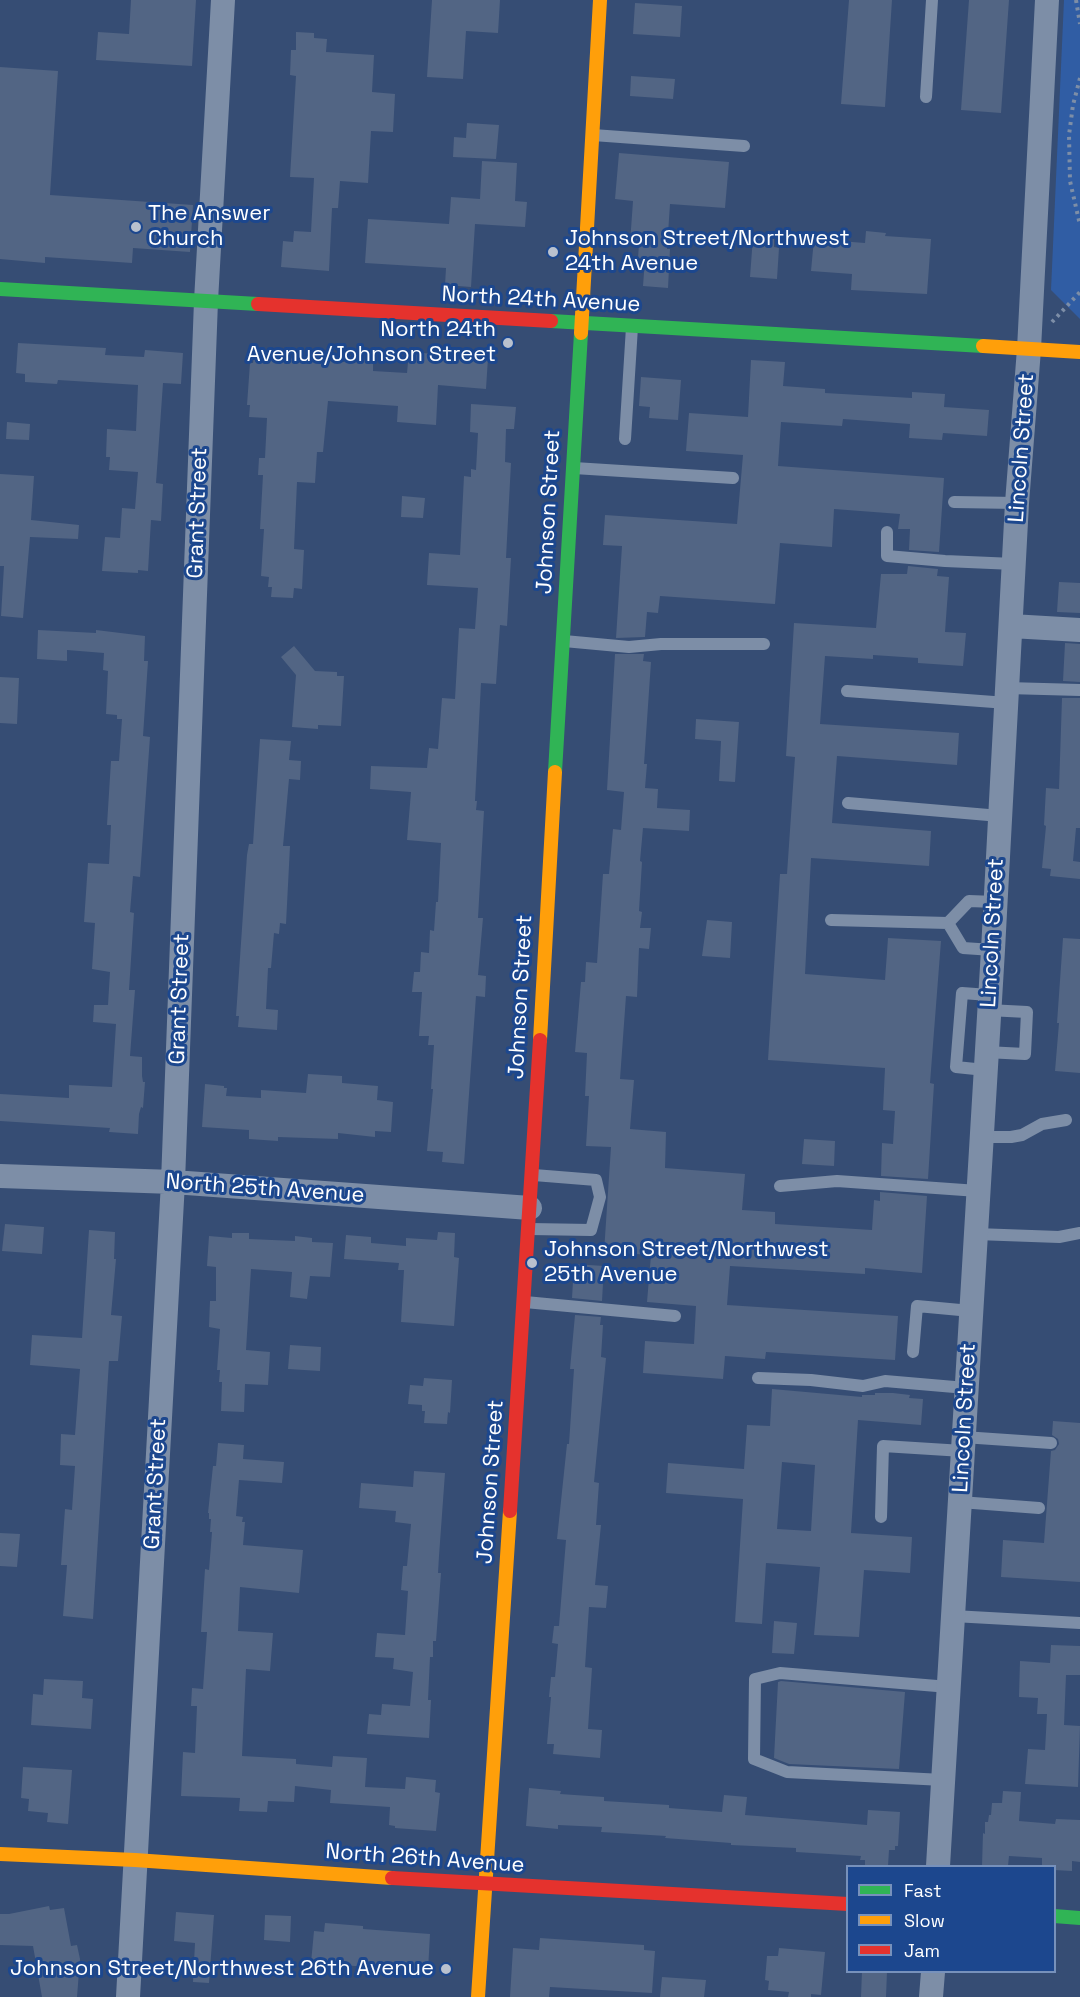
<!DOCTYPE html>
<style>
body{margin:0}
#map{position:relative;width:1080px;height:1997px;overflow:hidden;background:#364d74;font-family:"Space Grotesk",sans-serif}
canvas{display:block}
.legend{position:absolute;left:846px;top:1865px;width:210px;height:108px;box-sizing:border-box;background:#1c478e;border:2px solid #7791bb;margin:0;padding:8px 10px;list-style:none;font-size:18px;color:#fff}
.legend li{display:flex;align-items:center;gap:12px;height:30px}
.legend b{width:30px;border:2px solid #7791bb}
</style>
<div id="map">
<canvas width="1080" height="1997"></canvas>
<ul class="legend">
<li><b style="height:8px;background:#30b455"></b>Fast</li>
<li><b style="height:8px;background:#ff9f0a"></b>Slow</li>
<li><b style="height:8px;background:#e5322d"></b>Jam</li>
</ul>
</div>
<script>
const g = document.querySelector('canvas').getContext('2d');
g.lineJoin = 'round';
function fill(path, color) {
  g.fillStyle = color;
  g.fill(path, 'evenodd');
}
function shape(rows) {
  const path = new Path2D();
  for (const r of rows) {
    path.moveTo(r[0], r[1]);
    for (let i = 2; i < r.length; i += 2) path.lineTo(r[i], r[i + 1]);
  }
  return path;
}
function trace(path, color, width, dash) {
  g.strokeStyle = color;
  g.lineWidth = width;
  g.lineCap = dash ? 'butt' : 'round';
  g.setLineDash(dash || []);
  g.stroke(path);
}
function write(font, color, halo, rows, align = 'center') {
  g.font = font + ' "Space Grotesk",sans-serif';
  g.lineWidth = 6;
  g.setLineDash([]);
  g.textBaseline = 'middle';
  g.strokeStyle = halo;
  g.fillStyle = color;
  for (const [text, x, y, turn = 0] of rows) {
    g.save();
    g.translate(x, y);
    g.rotate((+turn || 0) * Math.PI / 180);
    g.textAlign = isNaN(turn) ? turn : align;
    if (halo) g.strokeText(text, 0, 0);
    g.fillText(text, 0, 0);
    g.restore();
  }
}
fill(shape([
 [1064,0,1080,0,1080,319,1051,290]
]), '#305da4');
fill(shape([
 [131,0,196,0,192,66,96,60,98,32,129,34],
 [432,0,500,0,498,33,466,31,463,79,427,77],
 [849,0,892,0,885,107,841,104],
 [969,0,1009,0,1001,113,961,110],
 [635,3,682,6,680,37,633,34],
 [296,32,314,33,314,38,327,39,326,52,374,55,372,92,395,94,393,132,371,131,368,183,340,181,338,208,332,208,329,271,281,267,283,241,293,242,294,231,311,232,314,178,290,177,296,76,290,75,291,50,296,50],
 [0,67,58,71,50,195,193,205,190,252,133,248,132,263,45,257,45,263,0,259],
 [631,76,675,79,673,99,630,96],
 [467,123,499,125,496,159,453,157,454,137,466,138],
 [619,153,729,162,725,208,670,204,667,249,670,249,668,288,643,286,645,259,638,258,639,244,630,243,633,201,615,199],
 [482,161,517,163,515,201,527,202,525,227,475,224,471,287,445,285,446,268,365,263,368,219,449,224,451,197,480,199],
 [866,231,886,233,885,236,931,239,927,294,851,290,852,274,811,271,814,239,865,243],
 [753,237,774,239,774,247,779,248,777,279,750,277],
 [18,343,106,348,105,355,144,357,145,350,183,353,181,384,163,383,156,483,163,484,161,521,151,520,148,571,138,570,138,573,102,571,105,537,120,538,122,508,135,509,138,472,109,470,110,457,106,457,107,429,136,431,138,385,58,380,57,384,25,382,25,374,16,373],
 [409,352,488,358,486,389,438,385,436,425,397,422,398,406,328,401,323,452,317,452,315,483,297,482,294,549,304,550,302,589,294,588,293,598,271,597,272,587,268,587,269,577,261,576,264,529,260,529,263,475,258,475,259,458,265,458,267,418,249,417,250,405,247,405,250,363,253,363,254,356,344,362,345,359,373,360,373,371,407,373],
 [751,360,785,362,783,386,825,389,825,393,912,398,912,392,945,394,944,407,989,410,987,436,943,433,942,440,909,438,910,424,843,419,842,426,781,422,778,466,944,478,939,552,909,550,910,529,898,529,900,514,834,509,832,547,780,543,775,604,660,596,658,613,647,612,645,637,616,638,622,546,603,545,605,515,737,524,743,455,686,451,689,413,748,417],
 [641,377,681,380,678,420,649,418,650,407,639,406],
 [471,404,516,407,514,429,506,429,505,462,511,463,506,558,511,558,507,626,500,625,496,684,481,683,475,801,477,801,476,810,484,811,478,918,483,918,478,975,486,976,485,997,476,996,464,1164,442,1162,443,1152,427,1151,433,1089,431,1089,434,1045,428,1045,429,1036,419,1036,422,992,412,992,414,972,420,972,421,952,429,953,430,930,434,931,436,902,438,902,441,843,407,840,411,792,370,789,371,766,427,768,429,748,438,749,442,698,455,699,459,628,475,629,478,588,427,585,429,553,460,555,464,476,471,477,471,469,476,470,478,433,470,432],
 [7,422,30,424,29,440,6,439],
 [0,474,34,476,31,520,79,525,78,539,30,537,23,618,1,616,4,566,0,566],
 [402,496,425,498,423,518,401,517],
 [908,566,938,569,937,576,949,577,945,632,966,633,963,666,918,663,918,658,873,655,873,659,825,656,820,724,959,733,957,765,837,756,832,823,931,831,929,866,811,858,805,974,885,980,888,938,941,941,930,1083,934,1084,928,1179,881,1176,882,1143,893,1144,895,1111,883,1110,885,1068,768,1060,780,874,787,874,795,757,786,756,794,623,876,628,881,574,907,574],
 [1059,582,1080,583,1080,613,1057,612],
 [38,630,96,633,96,630,145,636,144,661,148,661,143,736,150,737,140,877,133,876,130,912,134,913,129,990,135,990,130,1056,142,1057,142,1076,143,1082,145,1082,143,1108,141,1107,139,1114,138,1134,109,1132,110,1128,0,1121,0,1094,69,1098,69,1085,112,1087,116,1024,93,1022,94,1005,108,1005,110,972,92,969,95,923,84,922,88,863,109,864,111,825,107,825,111,761,119,761,122,719,117,719,117,715,106,714,108,671,103,670,104,653,67,650,67,661,37,659],
 [1065,643,1080,644,1080,682,1063,681],
 [294,646,315,671,337,672,337,676,344,676,341,726,318,725,318,729,292,727,296,675,281,657],
 [615,654,644,654,643,661,651,662,644,764,647,764,645,788,658,789,657,808,690,810,689,831,643,828,640,861,642,862,639,911,642,912,640,928,651,928,649,949,639,948,637,997,626,996,620,1079,634,1080,630,1129,666,1132,665,1168,745,1174,742,1210,775,1212,775,1224,872,1230,874,1200,880,1201,880,1192,927,1196,922,1273,865,1268,865,1274,730,1266,727,1305,898,1316,895,1360,766,1352,765,1359,725,1356,723,1379,643,1373,645,1341,694,1344,696,1306,647,1302,651,1255,604,1252,611,1147,586,1146,589,1096,585,1096,587,1053,575,1052,581,982,585,982,586,962,597,963,603,874,609,874,613,829,621,830,624,792,607,790],
 [0,677,19,678,17,724,0,723],
 [1062,698,1080,698,1080,828,1076,828,1073,861,1080,862,1080,879,1050,876,1051,869,1042,868,1046,826,1044,825,1046,788,1059,789],
 [696,719,739,722,735,782,719,781,721,741,695,739],
 [260,739,291,741,289,760,301,761,300,780,289,779,283,846,290,846,286,924,280,923,279,934,274,933,271,968,268,968,266,1009,278,1010,277,1030,238,1027,239,1016,236,1016,247,855,249,844,253,844],
 [707,920,732,922,730,958,702,956],
 [1063,938,1080,939,1080,1073,1055,1071,1059,1023,1057,1023],
 [308,1074,342,1076,342,1083,378,1086,377,1100,393,1102,391,1132,375,1131,375,1137,338,1133,338,1139,278,1137,278,1141,249,1139,249,1130,202,1127,205,1084,224,1086,224,1088,227,1088,226,1096,261,1098,261,1090,306,1093],
 [804,1139,835,1141,834,1166,802,1164],
 [5,1224,44,1227,42,1254,2,1251],
 [89,1230,115,1232,114,1259,116,1259,111,1315,122,1316,118,1361,109,1361,93,1619,63,1616,67,1565,61,1565,65,1509,72,1510,75,1466,60,1465,61,1434,75,1435,80,1369,30,1365,32,1335,82,1338],
 [438,1232,455,1233,454,1257,459,1258,454,1326,401,1322,404,1270,398,1270,399,1263,344,1259,346,1235,371,1237,371,1243,406,1246,406,1238,437,1240],
 [232,1233,249,1233,249,1239,295,1241,295,1236,312,1238,312,1242,333,1243,330,1277,310,1276,307,1299,290,1297,292,1272,251,1269,246,1350,270,1352,268,1385,245,1384,244,1412,221,1411,222,1382,219,1382,220,1370,217,1370,220,1329,209,1327,210,1301,216,1301,216,1267,207,1266,209,1236,232,1238],
 [574,1264,604,1266,602,1301,572,1298],
 [575,1315,601,1317,600,1325,603,1325,601,1357,606,1358,594,1482,599,1483,596,1525,601,1525,595,1585,608,1586,606,1608,589,1607,585,1667,592,1668,588,1729,602,1730,600,1758,553,1754,554,1744,547,1744,551,1697,549,1697,551,1677,555,1677,558,1644,552,1643,554,1626,559,1626,566,1540,557,1539,567,1444,569,1444,574,1369,570,1369],
 [290,1345,321,1347,320,1371,288,1369],
 [424,1378,452,1380,450,1413,448,1412,447,1424,424,1423,425,1411,422,1411,422,1405,408,1404,410,1385,423,1386],
 [772,1389,862,1397,862,1395,875,1395,875,1393,893,1393,910,1395,909,1398,923,1399,921,1425,858,1420,851,1533,912,1537,910,1573,864,1570,859,1637,814,1635,820,1567,766,1563,762,1624,735,1622,743,1499,666,1493,668,1463,744,1469,747,1425,770,1426],
 [782,1462,815,1465,811,1531,777,1529],
 [1053,1421,1080,1423,1080,1582,1001,1577,1003,1540,1044,1543,1051,1451,1055,1450,1059,1444,1058,1439,1052,1435],
 [218,1443,244,1445,243,1459,284,1462,282,1483,239,1480,236,1516,243,1517,242,1522,245,1522,243,1545,303,1550,299,1593,240,1587,238,1631,273,1633,270,1671,246,1669,242,1756,296,1759,296,1764,332,1767,333,1756,367,1758,365,1787,405,1789,406,1777,436,1780,435,1792,440,1793,436,1831,395,1828,395,1826,389,1825,390,1807,330,1803,331,1790,295,1786,294,1802,268,1801,267,1812,239,1811,240,1798,181,1796,183,1752,195,1753,197,1706,191,1706,192,1688,203,1689,207,1632,201,1632,205,1569,209,1570,212,1532,210,1532,211,1519,209,1519,209,1513,208,1513,213,1466,216,1466],
 [414,1471,445,1473,439,1556,438,1573,441,1573,436,1641,433,1641,433,1657,430,1657,428,1700,431,1700,429,1738,367,1734,369,1714,381,1715,382,1704,410,1706,413,1672,393,1669,394,1658,375,1657,377,1633,405,1635,408,1591,401,1590,403,1566,407,1566,411,1524,395,1522,396,1511,359,1508,361,1483,413,1487],
 [0,1533,20,1534,17,1567,0,1566],
 [774,1621,797,1623,794,1654,772,1653],
 [1051,1645,1080,1646,1080,1675,1066,1675,1064,1725,1080,1726,1078,1787,1025,1784,1028,1749,1045,1750,1047,1714,1037,1714,1038,1698,1019,1697,1020,1661,1050,1663],
 [44,1679,83,1681,82,1698,93,1699,91,1729,31,1725,33,1694,43,1695],
 [781,1681,905,1692,899,1769,789,1764,774,1758,778,1682],
 [23,1767,72,1770,68,1824,47,1822,48,1813,28,1811,29,1799,21,1798],
 [529,1788,561,1791,560,1794,604,1797,604,1801,669,1805,669,1808,722,1812,724,1795,747,1797,745,1815,867,1825,868,1810,900,1812,898,1846,895,1846,895,1850,889,1850,888,1866,865,1866,865,1860,860,1860,861,1856,796,1852,796,1848,731,1845,731,1843,665,1838,666,1836,601,1832,602,1827,558,1825,558,1829,526,1826],
 [1003,1791,1021,1792,1019,1821,1055,1824,1056,1819,1080,1820,1080,1862,1072,1861,1072,1871,1054,1870,1054,1866,1042,1866,1042,1858,1009,1856,1008,1866,982,1866,983,1833,985,1834,985,1822,988,1822,989,1815,991,1815,992,1803,1002,1803],
 [49,1906,50,1910,64,1908,71,1946,77,1945,80,1959,77,1997,42,1997,33,1946,0,1945,0,1914,9,1914],
 [176,1912,214,1915,209,1983,193,1982,195,1943,174,1941],
 [265,1915,291,1916,290,1942,264,1940],
 [325,1923,363,1926,363,1929,430,1934,428,1971,311,1963,314,1931,324,1932],
 [540,1938,644,1945,644,1950,655,1951,652,1993,550,1987,549,1997,510,1997,513,1948,539,1950],
 [779,1948,825,1952,821,1995,811,1994,811,1997,788,1997,789,1992,768,1990,769,1981,765,1980,767,1956,778,1956],
 [862,1971,887,1971,886,1997,861,1997],
 [662,1977,706,1980,704,1997,660,1997]
]), '#526584');
trace(shape([
 [1076,0,1080,24],
 [1080,78,1073,105,1069,135,1070,181,1080,225],
 [1052,322,1080,292]
]), '#7d8ea7', 4, [3, 4.5]);
trace(shape([
 [926,97,932,0],
 [593,135,744,146],
 [625,439,632,327],
 [574,468,733,478],
 [954,502,1017,503],
 [887,532,887,556,945,561,1014,564],
 [564,641,629,647,661,644,764,644],
 [1007,688,1080,690],
 [847,691,1007,703],
 [848,803,1000,816],
 [831,920,948,923,969,901,995,902],
 [948,923,963,948,993,950],
 [986,1052,1025,1054,1027,1012,988,1010],
 [985,1070,956,1067,962,993,989,995],
 [981,1137,1011,1137,1022,1135,1042,1124,1066,1120],
 [780,1186,837,1181,978,1191],
 [530,1229,591,1230,600,1197,596,1180,534,1175],
 [976,1234,1059,1237,1080,1233],
 [525,1302,675,1316],
 [913,1352,917,1306,971,1311],
 [758,1378,811,1380,863,1386,885,1381,966,1388],
 [963,1437,1051,1443],
 [960,1502,1039,1508],
 [881,1517,883,1446,963,1451],
 [953,1616,1080,1623],
 [943,1780,787,1772,754,1759,755,1679,780,1673,949,1687]
]), '#7d8ea7', 12);
trace(shape([
 [1011,626,1080,630],
 [0,1176,173,1182,530,1208],
 [938,1866,993,950,1017,503,1029,349,1047,0],
 [128,1997,173,1182,206,301,223,0],
 [931,1997,933,1972]
]), '#7d8ea7', 24);
trace(shape([
 [0,289,258,304],
 [551,321,983,346],
 [555,772,581,333],
 [1054,1916,1080,1918]
]), '#30b455', 14);
trace(shape([
 [581,333,600,0],
 [983,346,1080,352],
 [540,1040,555,772],
 [0,1854,135,1860,392,1878],
 [478,1997,510,1511]
]), '#ff9f0a', 14);
trace(shape([
 [258,304,551,321],
 [510,1511,540,1040],
 [392,1878,848,1904]
]), '#e5322d', 14);
for (const [x, y, r, color] of [
 [136,227,6,"#b9c1ce"],
 [553,252,6,"#b9c1ce"],
 [508,343,6,"#b9c1ce"],
 [532,1263,6,"#b9c1ce"],
 [446,1969,6,"#b9c1ce"]
]) {
  const dot = new Path2D();
  dot.arc(x, y, r, 0, 2 * Math.PI);
  g.fillStyle = color;
  g.fill(dot);
  trace(dot, '#1c478e', 2);
}
write('22px', '#fff', '#1c478e', [
 ["The Answer",148,214],
 ["Church",148,239],
 ["Johnson Street/Northwest",565,239],
 ["24th Avenue",565,264],
 ["North 24th",496,330,"right"],
 ["Avenue/Johnson Street",496,355,"right"],
 ["Johnson Street/Northwest",544,1250],
 ["25th Avenue",544,1275],
 ["Johnson Street/Northwest 26th Avenue",434,1969,"right"]
], 'left');
write('22px', '#fff', '#1c478e', [
 ["North 24th Avenue",541,300,3],
 ["Lincoln Street",1022,448,-86],
 ["Johnson Street",549,512,-87],
 ["Grant Street",198,513,-88],
 ["Lincoln Street",993,933,-87],
 ["Johnson Street",521,997,-87],
 ["Grant Street",180,999,-88],
 ["North 25th Avenue",265,1189,4],
 ["Lincoln Street",965,1418,-87],
 ["Johnson Street",491,1482,-86],
 ["Grant Street",156,1484,-87],
 ["North 26th Avenue",425,1859,4]
]);
</script>
